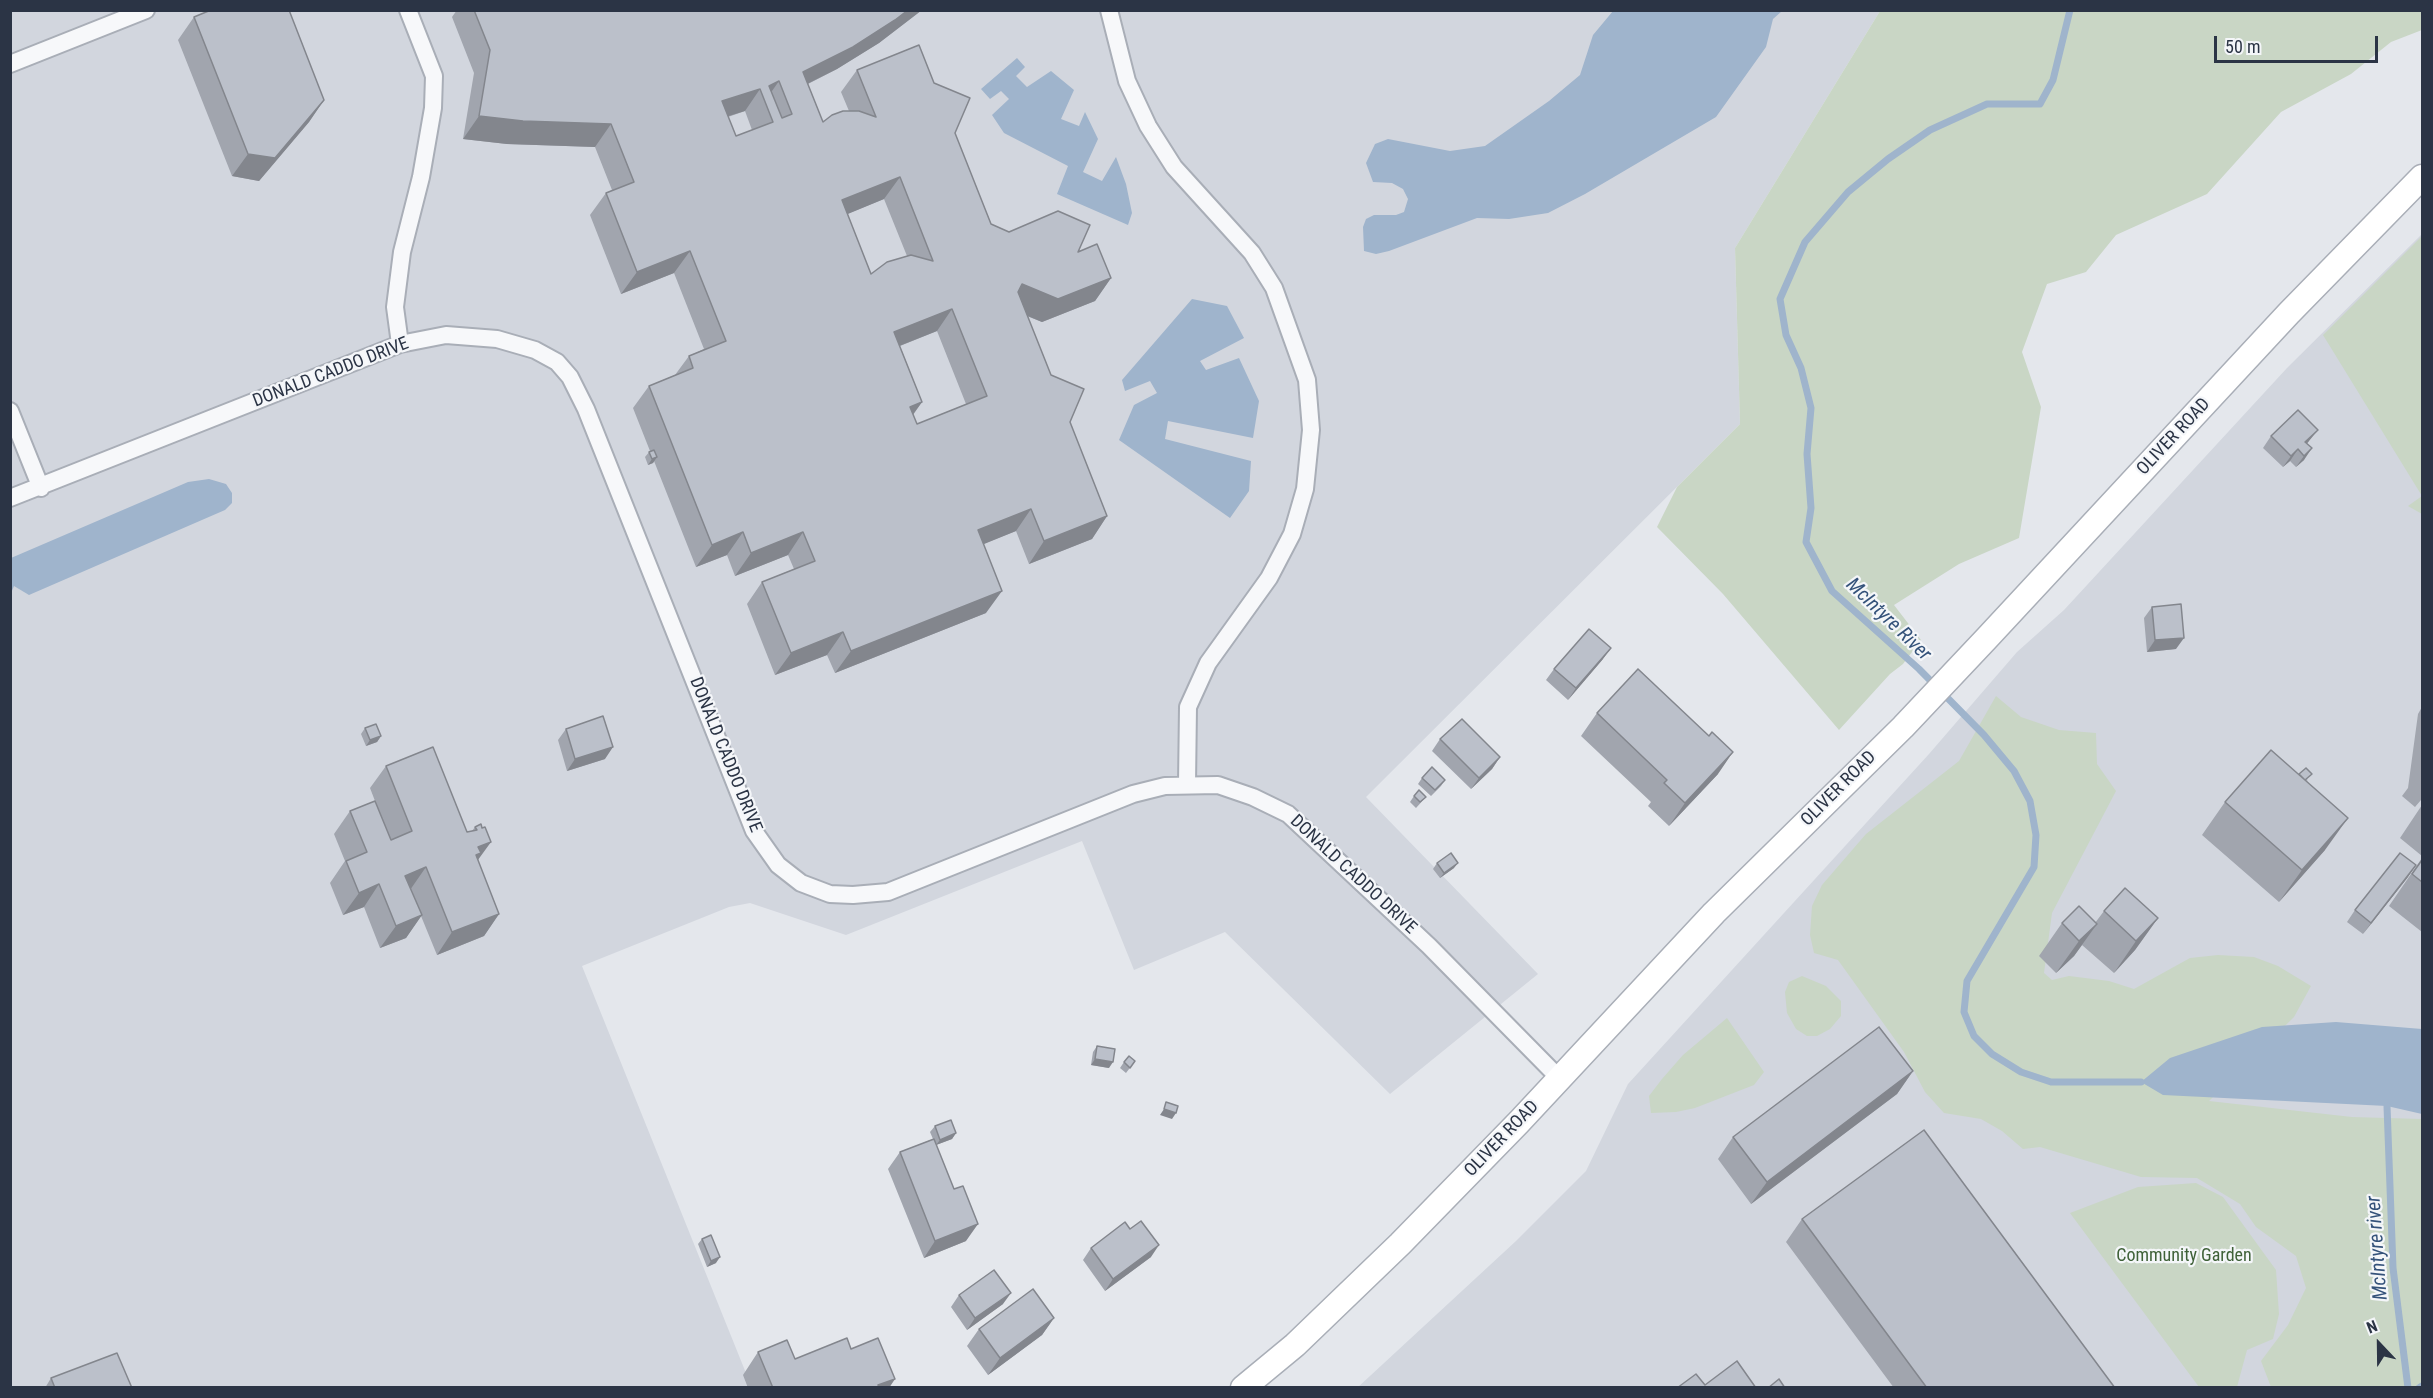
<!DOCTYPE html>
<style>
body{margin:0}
#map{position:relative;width:2433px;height:1398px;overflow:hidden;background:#e4e7ec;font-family:"Roboto Condensed",sans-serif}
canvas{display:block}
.frame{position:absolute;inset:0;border:12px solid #2b3445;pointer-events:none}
.north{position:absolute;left:2349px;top:1314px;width:60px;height:60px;-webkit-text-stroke:4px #f4f6f9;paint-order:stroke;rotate:338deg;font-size:16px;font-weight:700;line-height:24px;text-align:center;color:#2b3445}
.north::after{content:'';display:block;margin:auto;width:21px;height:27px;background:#2b3445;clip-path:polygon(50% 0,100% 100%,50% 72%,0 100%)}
.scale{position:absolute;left:2214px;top:36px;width:164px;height:27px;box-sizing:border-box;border:3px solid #2b3445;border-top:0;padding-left:8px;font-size:18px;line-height:21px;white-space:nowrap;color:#2b3445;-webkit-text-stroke:4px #f4f6f9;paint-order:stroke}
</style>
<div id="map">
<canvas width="2433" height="1398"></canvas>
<div class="frame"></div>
<div class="north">N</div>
<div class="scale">50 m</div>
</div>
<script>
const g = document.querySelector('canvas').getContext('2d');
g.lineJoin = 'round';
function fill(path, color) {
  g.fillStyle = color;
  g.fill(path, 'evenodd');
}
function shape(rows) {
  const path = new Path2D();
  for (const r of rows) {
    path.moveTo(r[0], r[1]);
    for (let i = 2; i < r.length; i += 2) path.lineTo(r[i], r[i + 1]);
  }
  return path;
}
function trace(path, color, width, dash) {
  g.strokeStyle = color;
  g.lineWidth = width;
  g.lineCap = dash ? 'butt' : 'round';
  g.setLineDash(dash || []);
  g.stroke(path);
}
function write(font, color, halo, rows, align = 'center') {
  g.font = font + ' "Roboto Condensed",sans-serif';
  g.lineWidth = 4.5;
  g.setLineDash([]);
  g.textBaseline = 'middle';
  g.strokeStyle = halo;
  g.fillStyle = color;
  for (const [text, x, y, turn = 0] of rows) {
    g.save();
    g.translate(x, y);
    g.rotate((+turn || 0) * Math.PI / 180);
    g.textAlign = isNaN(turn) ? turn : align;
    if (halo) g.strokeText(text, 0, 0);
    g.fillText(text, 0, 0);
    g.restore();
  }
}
fill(shape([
 [10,11,1880,11,1735,248,1740,424,1366,797,1538,974,1390,1094,1225,932,1134,970,1082,841,846,935,750,903,729,907,582,966,752,1388,11,1387],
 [2422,234,2422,1387,1357,1388,1516,1241,1586,1171,1628,1084,1929,754,2017,652,2064,610,2287,368]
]), '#d2d6de');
fill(shape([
 [1880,11,2422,10,2422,30,2391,42,2351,74,2281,112,2207,194,2116,235,2086,272,2047,284,2022,352,2041,407,2019,538,1959,564,1894,605,1921,640,1903,664,1890,674,1839,730,1723,594,1657,527,1677,487,1740,424,1735,248],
 [2422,236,2422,514,2408,506,2422,496,2323,335],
 [1996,696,2021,717,2059,730,2096,733,2097,764,2116,791,2052,913,2044,973,2052,980,2069,976,2109,981,2134,989,2190,958,2218,955,2254,957,2278,966,2311,986,2294,1017,2209,1101,2352,1117,2422,1119,2422,1387,2271,1387,2261,1361,2288,1325,2306,1288,2296,1256,2256,1227,2240,1204,2197,1178,2141,1177,2040,1147,2023,1149,2002,1131,1981,1119,1944,1113,1925,1092,1904,1052,1838,960,1814,953,1810,935,1812,906,1822,885,1866,834,1959,761],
 [1802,976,1826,986,1841,1001,1841,1016,1830,1029,1817,1036,1807,1036,1796,1029,1787,1013,1785,992,1789,982],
 [1727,1018,1764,1072,1754,1085,1695,1108,1676,1112,1651,1113,1649,1096,1662,1079,1683,1055],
 [2196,1183,2223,1197,2276,1270,2279,1314,2273,1339,2247,1350,2237,1387,2199,1387,2070,1213,2138,1187]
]), '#c9d6c5');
fill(shape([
 [1613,11,1782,11,1773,19,1766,47,1716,117,1585,194,1548,213,1509,219,1477,218,1389,251,1376,254,1364,251,1363,227,1366,219,1374,215,1396,215,1404,212,1408,199,1403,189,1392,183,1373,182,1366,163,1375,144,1388,139,1450,151,1485,146,1549,101,1580,75,1593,35],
 [1017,58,1025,67,1016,76,1027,87,1051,71,1074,90,1061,119,1079,126,1085,112,1098,139,1083,172,1102,181,1116,157,1126,184,1132,213,1128,225,1057,194,1068,166,1004,133,992,115,1009,99,1001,91,990,99,981,89],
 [1192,299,1227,306,1244,338,1200,361,1206,370,1239,358,1259,401,1253,438,1168,421,1165,439,1251,461,1249,491,1230,518,1119,440,1134,405,1157,393,1150,381,1125,391,1122,380],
 [209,479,226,484,232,493,232,503,225,510,29,595,14,586,11,593,11,558,188,482],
 [2336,1022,2422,1029,2422,1114,2387,1106,2163,1095,2141,1082,2170,1058,2262,1027]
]), '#9fb4cc');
trace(shape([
 [2070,10,2053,80,2040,104,1987,104,1930,130,1888,159,1848,192,1805,242,1780,299,1786,335,1801,368,1811,408,1807,454,1811,508,1806,542,1832,591,1919,669,1984,735,2014,771,2030,801,2036,835,2034,867,1967,981,1964,1012,1974,1036,1992,1054,2021,1072,2051,1082,2141,1082],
 [2387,1106,2393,1268,2408,1388],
 [2419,1388,2422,1386]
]), '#9fb4cc', 7);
const minor = shape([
 [1109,10,1127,81,1148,126,1174,167,1252,253,1274,288,1307,380,1311,430,1305,489,1292,534,1269,578,1208,663,1188,707,1187,784],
 [10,64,146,10],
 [400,344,395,307,402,252,421,177,433,108,434,76,408,10],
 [10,411,41,488],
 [10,498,400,344,446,335,497,339,535,350,557,362,570,377,586,409,754,831,778,865,801,883,830,894,853,895,888,892,1133,794,1165,786,1218,785,1253,797,1288,814,1429,946,1560,1079]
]);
const secondary = shape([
 [1243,1388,1295,1345,1400,1244,1519,1122,1714,913,1903,727,1987,638,2289,313,2422,177]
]);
trace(minor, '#a9aeb7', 20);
trace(secondary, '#a9aeb7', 27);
trace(minor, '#f7f8fa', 16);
trace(secondary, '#fff', 24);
fill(shape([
 [457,10,922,10,879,43,837,69,808,84,823,122,849,111,841,92,857,70,955,133,991,224,1009,232,1078,252,1111,278,1095,301,1042,322,1027,316,1107,516,1092,539,1029,564,1016,531,983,544,986,613,835,673,827,655,775,675,747,604,762,582,794,569,788,555,735,576,727,555,696,567,654,461,653,463,648,465,645,457,650,451,633,408,649,386,675,375,689,356,704,349,674,273,621,294,590,215,606,193,612,190,595,147,507,144,463,139,474,73,452,17],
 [745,111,752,130,736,136,728,117],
 [884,199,907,256,871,274,847,214],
 [937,331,966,404,917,424,913,415,922,402,900,346],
 [194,17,324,100,309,122,259,181,232,176,178,40],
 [2271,436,2309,441,2307,444,2304,460,2296,467,2290,461,2283,467,2263,448],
 [2152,607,2176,649,2147,652,2144,618],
 [1603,659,1568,700,1546,680,1554,669],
 [2422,707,2422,800,2421,800,2415,807,2402,796,2408,788,2418,714],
 [1597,713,1718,774,1669,826,1648,806,1651,802,1581,736],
 [365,728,381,736,377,742,366,746,361,734],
 [566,729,605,759,567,771,558,740],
 [1440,739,1500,757,1492,769,1471,789,1432,751],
 [386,766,467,832,472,831,475,827,481,824,478,860,499,914,484,936,437,955,421,916,406,938,380,948,364,907,343,915,330,883,345,861,334,834,350,811,375,801,370,788],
 [2299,775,2308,780,2306,781,2325,850,2279,902,2202,835,2225,802],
 [1422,778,1445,780,1441,786,1431,796,1418,784],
 [1414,796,1426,797,1416,808,1410,802],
 [2422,805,2422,856,2400,838],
 [2422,858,2422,932,2389,906],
 [1437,863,1454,868,1440,878,1433,869],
 [2408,877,2363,934,2347,922,2355,910],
 [2104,911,2158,918,2135,950,2114,973,2082,945,2074,956,2056,973,2039,956,2062,923,2095,923],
 [1097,1046,1109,1068,1091,1065,1093,1052],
 [1135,1061,1126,1073,1120,1068,1124,1062],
 [1913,1071,1897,1094,1751,1204,1718,1159,1733,1137],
 [935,1126,956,1133,952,1139,936,1145,954,1189,966,1241,924,1258,888,1169,900,1152,933,1139,930,1132],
 [1802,1219,2115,1388,1894,1388,1786,1242],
 [702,1239,716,1263,707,1267,698,1244],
 [1091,1248,1151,1257,1105,1291,1083,1260],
 [959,1295,1003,1304,967,1330,951,1307],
 [1054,1318,1042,1335,988,1375,967,1346,979,1329],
 [851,1349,889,1388,748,1388,743,1375,758,1352,795,1359],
 [51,1378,132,1388,45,1388]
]), '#a1a5ae');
fill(shape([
 [908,10,922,10,879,43,837,69,787,94,803,72],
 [779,81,765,101,769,86],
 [760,89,745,111,706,123,722,101],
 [324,100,309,122,259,181,232,176,248,154],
 [479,116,611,124,595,147,507,144,463,139],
 [900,177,884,199,826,223,842,200],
 [690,251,674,273,621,294,637,272],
 [1111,278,1095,301,1042,322,1006,307,1022,284],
 [952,309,937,331,879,354,894,332],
 [922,402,906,424,910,407],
 [2318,430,2309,441,2299,451,2305,442],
 [2312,448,2304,460,2296,467,2304,456],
 [2298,449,2290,461,2283,467,2291,456],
 [657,457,653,463,648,465,652,459],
 [1031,509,1016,531,962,553,978,530],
 [1107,516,1092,539,1029,564,1044,541],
 [743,532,727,555,696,567,712,545],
 [803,532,788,555,735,576,751,553],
 [1002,591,986,613,835,673,851,651],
 [843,632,827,655,775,675,791,653],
 [2184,638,2176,649,2147,652,2155,640],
 [1611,648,1603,659,1568,700,1576,688],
 [381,736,377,742,366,746,370,740],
 [613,747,605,759,567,771,575,759],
 [1733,752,1718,774,1669,826,1685,803],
 [1500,757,1492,769,1471,789,1479,778],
 [2348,818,2325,850,2279,902,2302,870],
 [491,842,475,864,478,847],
 [1458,863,1454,868,1440,878,1444,873],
 [2416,865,2408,877,2363,934,2371,923],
 [426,867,410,890,405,876],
 [379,884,364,907,343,915,359,893],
 [499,914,484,936,437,955,452,932],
 [422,915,406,938,380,948,396,926],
 [2158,918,2135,950,2114,973,2136,941],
 [2097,924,2074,956,2056,973,2079,941],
 [1095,1059,1113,1062,1109,1068,1091,1065],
 [1913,1071,1897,1094,1751,1204,1767,1182],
 [1164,1109,1176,1113,1172,1119,1160,1115],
 [956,1133,952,1139,936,1145,940,1140],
 [978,1224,966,1241,924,1258,935,1241],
 [1159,1245,1151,1257,1105,1291,1113,1279],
 [720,1257,716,1263,707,1267,711,1261],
 [1011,1293,1003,1304,967,1330,975,1318],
 [1054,1318,1042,1335,988,1375,1000,1358],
 [895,1379,889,1388,877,1388,878,1385]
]), '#83868d');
const building = shape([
 [211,10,289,10,324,100,275,158,248,154,194,17,211,10],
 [474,10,908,10,895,20,853,47,803,72,823,122,832,115,843,111,859,111,876,117,857,70,919,45,934,83,970,98,955,133,991,224,1009,232,1058,211,1090,225,1078,252,1097,244,1111,278,1058,299,1022,284,1018,292,1051,375,1084,389,1070,422,1107,516,1044,541,1031,509,978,530,1002,591,851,651,843,632,791,653,762,582,815,561,803,532,751,553,743,532,712,545,649,386,693,368,689,356,726,341,690,251,637,272,606,193,634,182,611,124,523,121,479,116,490,50,474,10],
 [779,81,792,114,782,118,769,86,779,81],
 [760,89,773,122,736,136,722,101,760,89],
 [900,177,933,261,911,255,887,262,871,274,842,200,900,177],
 [952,309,987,396,917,424,910,407,922,402,894,332,952,309],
 [2298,410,2318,430,2305,442,2312,448,2304,456,2298,449,2291,456,2271,436,2298,410],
 [654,450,657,457,652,459,649,452,654,450],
 [2181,604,2184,638,2155,640,2152,607,2181,604],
 [1589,629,1611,648,1576,688,1554,669,1589,629],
 [1638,669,1709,736,1712,732,1733,752,1685,803,1664,783,1667,780,1597,713,1638,669],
 [603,716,613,747,575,759,566,729,603,716],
 [1462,719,1500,757,1479,778,1440,739,1462,719],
 [376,724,381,736,370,740,365,728,376,724],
 [433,747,467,832,477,830,475,827,481,824,482,828,485,827,491,842,478,847,481,853,476,855,499,914,452,932,426,867,405,876,422,915,396,926,379,884,359,893,346,861,367,852,350,811,375,801,391,840,412,831,386,766,433,747],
 [2271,750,2348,818,2302,870,2225,802,2271,750],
 [1432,767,1445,780,1435,790,1422,778,1432,767],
 [2306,768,2312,774,2305,780,2299,774,2306,768],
 [1419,790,1426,797,1420,802,1414,796,1419,790],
 [1451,853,1458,863,1444,873,1437,863,1451,853],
 [2400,853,2416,865,2371,923,2355,910,2400,853],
 [2422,860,2422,882,2412,874,2422,860],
 [2125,888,2158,918,2136,941,2104,911,2125,888],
 [2079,906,2097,924,2079,941,2062,923,2079,906],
 [1879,1027,1913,1071,1767,1182,1733,1137,1879,1027],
 [1097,1046,1115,1049,1113,1062,1095,1059,1097,1046],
 [1129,1056,1135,1061,1130,1068,1124,1062,1129,1056],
 [1166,1102,1178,1106,1176,1113,1164,1109,1166,1102],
 [951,1120,956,1133,940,1140,935,1126,951,1120],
 [1924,1130,2115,1388,1927,1388,1802,1219,1924,1130],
 [934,1139,954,1189,963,1186,978,1224,935,1241,900,1152,934,1139],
 [1141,1221,1159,1245,1113,1279,1091,1248,1125,1222,1130,1229,1141,1221],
 [711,1235,720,1257,711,1261,702,1239,711,1235],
 [994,1270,1011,1293,975,1318,959,1295,994,1270],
 [1033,1289,1054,1318,1000,1358,979,1329,1033,1289],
 [847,1338,851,1349,878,1338,895,1379,878,1385,879,1388,773,1388,758,1352,787,1340,795,1359,847,1338],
 [117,1353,132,1388,55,1388,51,1378,117,1353],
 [1737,1361,1756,1388,1677,1388,1696,1374,1705,1385,1737,1361],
 [1779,1379,1785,1388,1768,1388,1779,1379]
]);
fill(building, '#bbc0ca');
trace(building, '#83868d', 1.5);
write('18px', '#2b3445', '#f4f6f9', [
 ["DONALD CADDO DRIVE",331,373,-21],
 ["OLIVER ROAD",2174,437,-47],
 ["DONALD CADDO DRIVE",725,755,68],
 ["OLIVER ROAD",1839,789,-45],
 ["DONALD CADDO DRIVE",1353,875,43],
 ["OLIVER ROAD",1502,1139,-46]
]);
write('18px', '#3f6138', '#f4f6f9', [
 ["Community Garden",2184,1256]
]);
write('italic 20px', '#34527a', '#f4f6f9', [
 ["McIntyre River",1888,620,44],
 ["McIntyre river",2378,1248,-94]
]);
</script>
